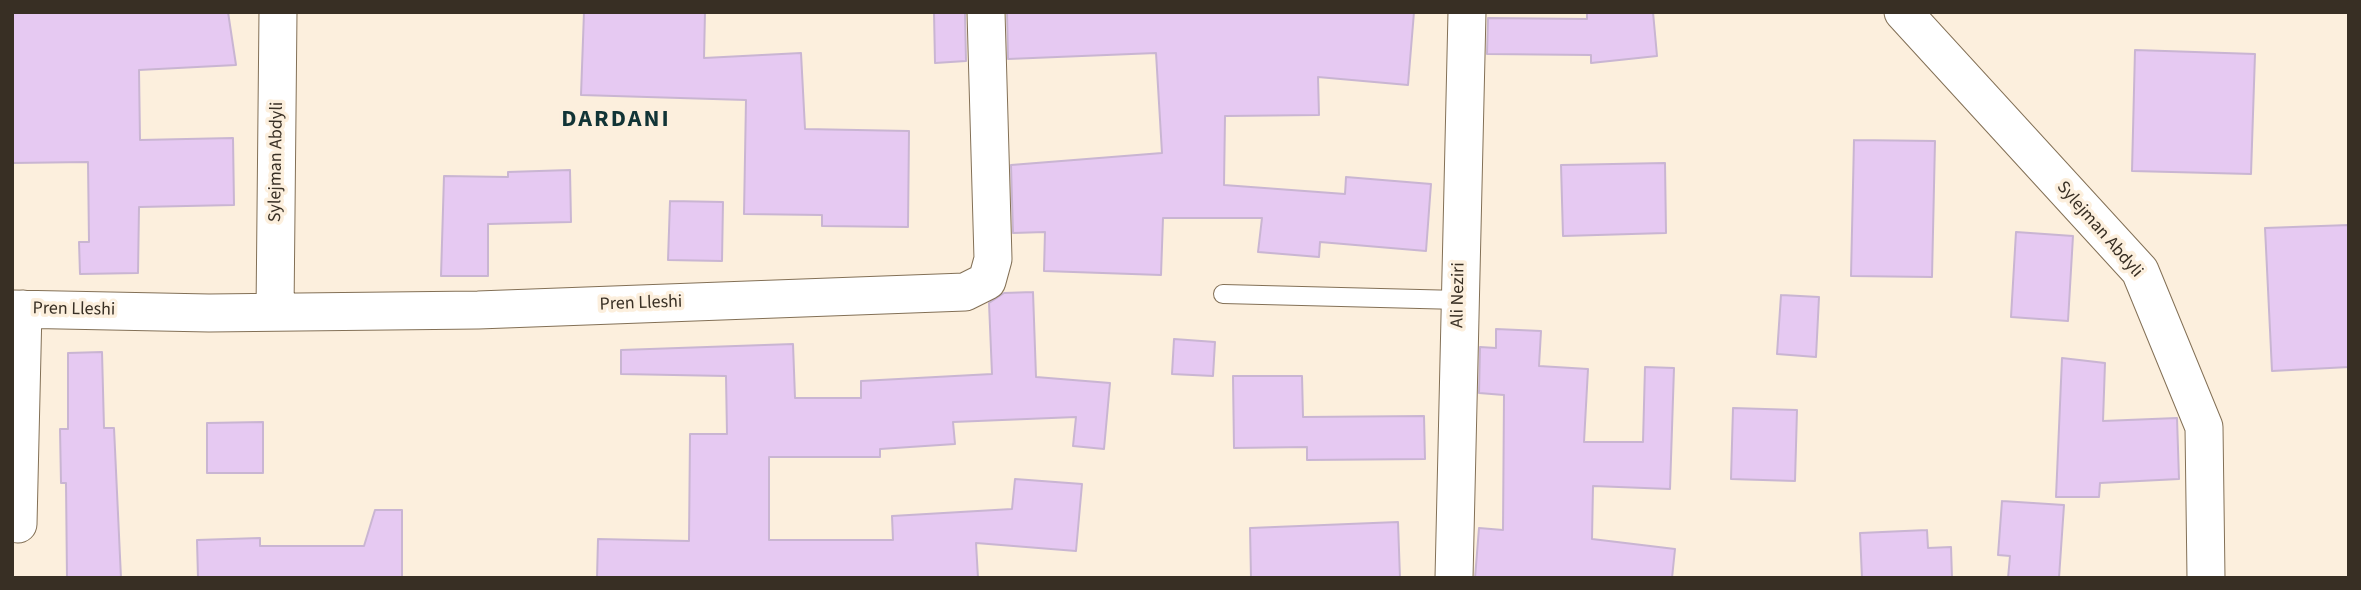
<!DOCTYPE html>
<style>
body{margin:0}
#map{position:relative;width:2361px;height:590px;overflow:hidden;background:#fcefdd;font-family:"Source Sans 3",sans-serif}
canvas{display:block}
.frame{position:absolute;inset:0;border:14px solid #382f24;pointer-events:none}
</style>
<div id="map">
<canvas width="2361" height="590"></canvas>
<div class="frame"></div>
</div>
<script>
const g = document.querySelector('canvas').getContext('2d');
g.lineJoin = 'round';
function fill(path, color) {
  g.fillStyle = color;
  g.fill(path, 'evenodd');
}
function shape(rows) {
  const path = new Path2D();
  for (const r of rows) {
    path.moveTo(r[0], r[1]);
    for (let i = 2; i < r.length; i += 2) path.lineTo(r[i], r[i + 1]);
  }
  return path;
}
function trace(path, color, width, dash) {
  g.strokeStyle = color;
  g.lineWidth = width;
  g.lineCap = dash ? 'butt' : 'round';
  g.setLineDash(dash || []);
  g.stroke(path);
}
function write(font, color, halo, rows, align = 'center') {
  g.font = font + ' "Source Sans 3",sans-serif';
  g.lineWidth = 7;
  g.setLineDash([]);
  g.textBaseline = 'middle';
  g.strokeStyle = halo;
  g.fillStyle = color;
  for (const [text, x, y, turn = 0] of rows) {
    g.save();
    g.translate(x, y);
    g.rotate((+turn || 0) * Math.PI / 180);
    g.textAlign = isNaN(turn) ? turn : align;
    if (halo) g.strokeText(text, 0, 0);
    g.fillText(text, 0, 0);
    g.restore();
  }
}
const building = shape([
 [12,12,228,12,236,65,139,70,140,140,233,138,234,205,139,207,138,273,80,274,79,242,89,242,88,162,12,163,12,12],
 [584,12,705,12,704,58,801,53,805,129,909,131,908,227,822,226,822,215,744,214,746,100,581,95,584,12],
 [934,12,965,12,966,61,935,63,934,12],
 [1007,12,1414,12,1408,85,1318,77,1319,115,1225,116,1224,185,1345,194,1346,177,1431,184,1426,251,1320,242,1319,257,1258,252,1262,218,1163,218,1161,275,1044,271,1045,232,1013,233,1011,165,1162,153,1156,53,1008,59,1007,12],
 [1587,12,1653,12,1657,56,1591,63,1591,55,1487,54,1488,18,1587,19,1587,12],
 [2135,50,2255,54,2251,174,2132,171,2135,50],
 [1854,140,1935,141,1932,277,1851,276,1854,140],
 [1665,163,1666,233,1563,236,1561,165,1665,163],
 [570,170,571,222,488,224,488,276,441,276,444,176,508,177,508,172,570,170],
 [670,201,723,202,722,261,668,260,670,201],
 [2349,225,2349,367,2272,371,2265,228,2349,225],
 [2016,232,2073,236,2068,321,2011,317,2016,232],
 [1033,292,1036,377,1110,383,1104,449,1073,446,1076,417,953,422,955,444,880,449,880,457,769,457,769,540,893,540,892,516,1012,509,1015,479,1082,484,1076,551,976,543,978,578,597,578,598,539,689,541,690,434,727,434,726,376,621,374,621,350,793,344,795,398,861,398,861,381,992,374,989,303,1004,293,1033,292],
 [1781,295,1819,297,1816,357,1777,354,1781,295],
 [1496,329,1541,331,1539,366,1588,369,1584,442,1643,442,1645,367,1674,368,1670,489,1593,486,1592,539,1675,549,1672,578,1475,578,1479,528,1503,530,1504,395,1479,393,1480,347,1496,348,1496,329],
 [1174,339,1215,342,1213,376,1172,374,1174,339],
 [102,352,104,428,114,428,121,578,67,578,66,483,61,483,60,429,68,429,68,353,102,352],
 [2062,358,2105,363,2103,421,2177,418,2179,479,2100,483,2099,497,2056,497,2062,358],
 [1233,376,1302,376,1303,417,1424,416,1425,459,1307,460,1307,447,1234,448,1233,376],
 [1733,408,1797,410,1795,481,1731,479,1733,408],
 [263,422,263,473,207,473,207,423,263,422],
 [2002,501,2064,505,2059,578,2008,578,2010,556,1998,555,2002,501],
 [375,510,402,510,402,578,198,578,197,540,260,538,260,546,364,546,375,510],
 [1398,522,1400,578,1251,578,1250,528,1398,522],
 [1927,530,1928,548,1951,547,1952,578,1862,578,1860,533,1927,530]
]);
fill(building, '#e6c9f2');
trace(building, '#c9b5d2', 2);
const service = shape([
 [1223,294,1459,300]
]);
const minor = shape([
 [1903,12,2140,271,2204,427,2206,578],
 [12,309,209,313,478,310,965,292,987,281,993,259,986,12],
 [275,312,278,12],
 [18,524,23,309],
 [1454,578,1467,12]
]);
trace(service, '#837056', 20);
trace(minor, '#837056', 39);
trace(service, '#fff', 18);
trace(minor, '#fff', 37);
write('18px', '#382f24', '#fcefdd', [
 ["Sylejman Abdyli",277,162,-89],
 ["Sylejman Abdyli",2099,230,49],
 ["Ali Neziri",1459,295,-89],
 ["Pren Lleshi",641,304,-2],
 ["Pren Lleshi",74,310,1]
]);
g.letterSpacing = '2px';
write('bold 24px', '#113436', '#fcefdd', [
 ["DARDANI",616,121]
]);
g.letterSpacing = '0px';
</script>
